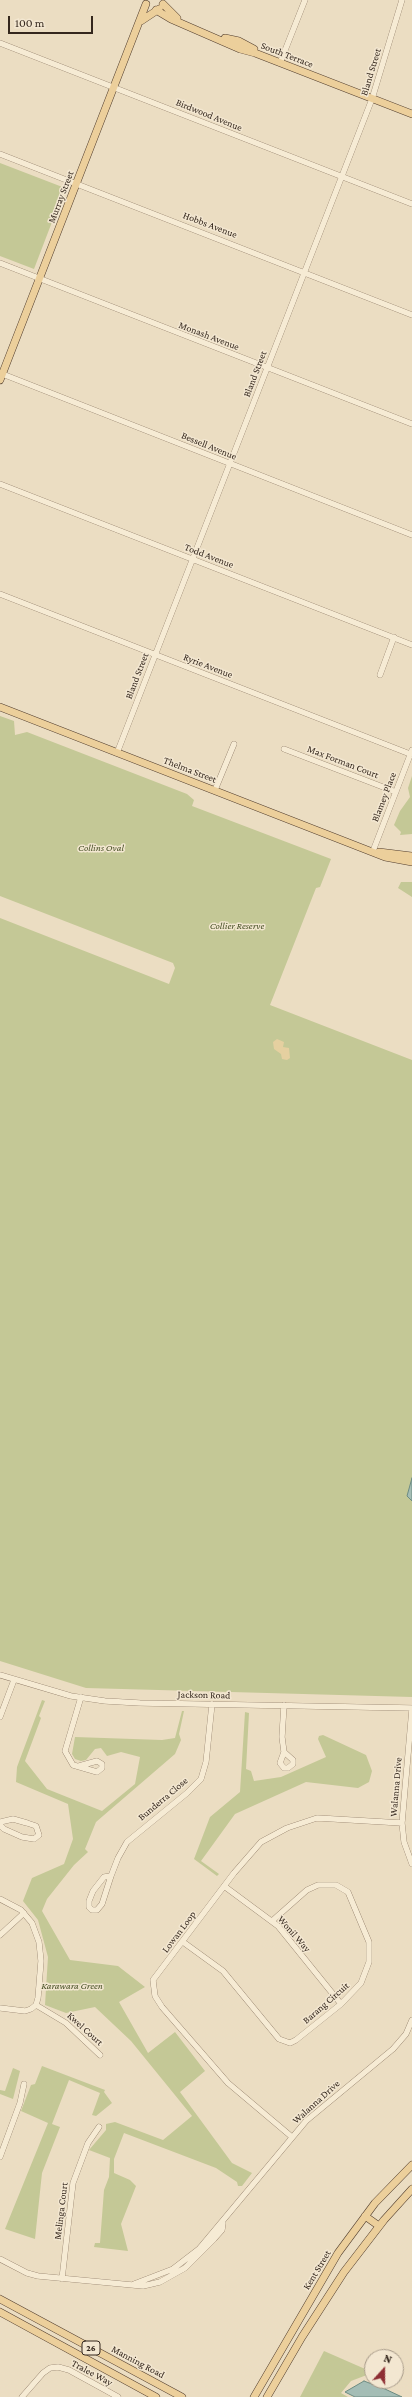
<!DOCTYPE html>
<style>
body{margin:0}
#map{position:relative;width:412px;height:2397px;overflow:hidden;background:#ebddc2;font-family:"Crimson Pro",serif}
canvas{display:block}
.north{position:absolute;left:364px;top:2349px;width:40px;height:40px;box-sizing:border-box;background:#f3e7d1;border:1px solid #a79a89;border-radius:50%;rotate:21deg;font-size:11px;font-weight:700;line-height:16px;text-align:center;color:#34271d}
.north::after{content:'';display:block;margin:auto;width:14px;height:18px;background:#8e2e33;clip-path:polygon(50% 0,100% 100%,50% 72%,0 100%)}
.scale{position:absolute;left:8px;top:16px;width:85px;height:18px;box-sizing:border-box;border:2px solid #34271d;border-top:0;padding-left:5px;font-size:12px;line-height:14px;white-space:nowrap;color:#34271d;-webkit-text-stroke:3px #f3e7d1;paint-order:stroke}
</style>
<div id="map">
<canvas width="412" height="2397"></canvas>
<div class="north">N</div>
<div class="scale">100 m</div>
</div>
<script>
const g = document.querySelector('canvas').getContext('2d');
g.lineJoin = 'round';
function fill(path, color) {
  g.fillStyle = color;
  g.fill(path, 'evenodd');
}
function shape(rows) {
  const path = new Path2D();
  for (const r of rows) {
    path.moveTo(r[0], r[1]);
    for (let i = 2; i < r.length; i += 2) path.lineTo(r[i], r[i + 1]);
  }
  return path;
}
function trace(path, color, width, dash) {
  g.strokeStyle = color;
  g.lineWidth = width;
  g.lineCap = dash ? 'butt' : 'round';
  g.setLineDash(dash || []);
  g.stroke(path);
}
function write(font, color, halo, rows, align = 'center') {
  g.font = font + ' "Crimson Pro",serif';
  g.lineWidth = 3;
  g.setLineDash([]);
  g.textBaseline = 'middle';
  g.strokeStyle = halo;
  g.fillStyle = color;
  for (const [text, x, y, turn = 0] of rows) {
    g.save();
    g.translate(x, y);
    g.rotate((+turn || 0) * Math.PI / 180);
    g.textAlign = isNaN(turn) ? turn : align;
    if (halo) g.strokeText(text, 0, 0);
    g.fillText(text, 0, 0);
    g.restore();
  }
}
fill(shape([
 [0,163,65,188,34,269,0,256],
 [0,716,14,721,15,735,27,732,187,794,194,800,192,806,331,859,320,887,316,888,270,1005,412,1060,412,1697,86,1688,0,1661,0,918,169,984,175,968,173,963,0,896],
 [412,776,412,834,400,835,401,832,394,825,400,811,410,797,408,788],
 [401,882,412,882,412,897,398,888],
 [42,1700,45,1701,39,1716,41,1718,25,1761,47,1789,102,1811,135,1784,140,1757,121,1752,107,1756,101,1748,95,1749,86,1760,81,1761,75,1759,72,1754,75,1737,162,1740,175,1738,182,1711,184,1711,179,1734,181,1740,175,1754,96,1822,85,1849,88,1852,74,1865,47,1899,42,1911,70,1960,118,1966,145,1987,119,2002,148,2053,175,2032,205,2071,180,2092,232,2163,252,2173,242,2186,238,2186,237,2182,216,2168,124,2133,114,2159,114,2173,130,2180,136,2186,121,2224,128,2251,94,2247,95,2243,100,2243,104,2190,109,2177,110,2158,89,2150,106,2130,106,2124,115,2122,163,2140,192,2116,131,2041,95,2007,66,2013,45,2005,48,1957,38,1920,23,1901,32,1878,64,1864,73,1839,68,1804,16,1782,17,1767],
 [245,1712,249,1713,246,1769,251,1771,254,1781,281,1777,326,1757,318,1739,319,1736,323,1735,366,1755,372,1771,369,1782,358,1788,306,1782,235,1814,201,1861,219,1874,217,1876,194,1859,210,1817,240,1792],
 [42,2066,105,2090,104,2092,112,2103,96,2116,92,2115,100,2093,69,2080,52,2124,60,2127,42,2173,35,2239,5,2229,48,2123,21,2111,31,2085,35,2084],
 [13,2068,20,2071,13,2099,0,2094,0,2090,5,2091],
 [324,2351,372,2372,372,2373,351,2381,341,2393,348,2397,300,2397]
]), '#c4c896');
fill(shape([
 [277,1039,284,1042,283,1047,289,1048,290,1058,287,1060,282,1059,281,1054,274,1049,273,1042]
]), '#e5d0a0');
const water = shape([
 [412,1478,412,1501,407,1496,412,1478],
 [364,2381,385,2389,402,2397,355,2397,345,2392,364,2381]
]);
fill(water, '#a4bdb5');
trace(water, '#6c8b82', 1);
const minor = shape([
 [0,43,412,204],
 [280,63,305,0],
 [0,154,412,315],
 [0,263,412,424],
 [0,373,412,535],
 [0,484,412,645],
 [0,594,410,754],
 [380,675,394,637],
 [284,749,396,792],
 [117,753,372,99,402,0],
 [215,790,234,744],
 [373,851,412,750],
 [0,1675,71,1696,105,1701,140,1703,412,1708],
 [284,1705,282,1737,284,1752],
 [412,1709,402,1823,404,1842,412,1864],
 [0,1717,14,1680],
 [284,1752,293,1760,293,1764,288,1768,284,1768,280,1763,284,1752],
 [79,1766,97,1761,102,1764,102,1768,97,1772,73,1765,65,1751,81,1697],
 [0,1822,13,1819,27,1823,36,1826,39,1835,34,1839,22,1837,4,1829,0,1825],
 [111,1876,104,1877,93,1891,89,1901,89,1907,92,1910,97,1910,102,1904,111,1876,118,1858,127,1842,187,1793,201,1779,206,1762,212,1704],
 [224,1886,278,1926,341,2004],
 [0,1899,21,1910,32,1923,39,1942,41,1961,38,1998,36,2005,31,2009,25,2011,0,2008],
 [0,1935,24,1913],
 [183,1942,223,1971,279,2039,290,2043,296,2040,341,2004,361,1983,369,1962,369,1942,348,1892,336,1885,318,1885,307,1890,272,1921],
 [36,2005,66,2023,100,2055],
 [292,2137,228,2083,162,2007,155,1996,153,1980,234,1873,261,1842,287,1828,317,1818,402,1823],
 [0,2157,20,2103,24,2084],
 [0,2259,27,2273,38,2276,143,2286,160,2282,185,2268,214,2239,222,2230,223,2223],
 [62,2279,73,2183,88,2143,99,2127],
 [134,2284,173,2269,199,2249,306,2121,393,2049,406,2034,412,2020],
 [22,2397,43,2373,50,2368,58,2367,69,2370,118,2397]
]);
const major = shape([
 [163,4,177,18],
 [156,10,171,19,240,49,255,53,412,114],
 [141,21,159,9],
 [225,38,239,41,254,49],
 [0,380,146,4],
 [0,707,385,857,412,862],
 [379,852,412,856],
 [365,2216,379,2226],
 [0,2299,182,2397],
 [0,2312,156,2397],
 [254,2397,338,2253,375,2203,412,2165],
 [267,2397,302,2337,344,2272,384,2220,412,2189]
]);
trace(minor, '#836e5a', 6);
trace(major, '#513d2e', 8);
trace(minor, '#f6ebd4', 5.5);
trace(major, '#eccf9b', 7);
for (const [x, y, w] of [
 [91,2348,18]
]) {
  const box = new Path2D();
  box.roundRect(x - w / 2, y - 7, w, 14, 3);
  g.fillStyle = '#f3e7d1';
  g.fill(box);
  trace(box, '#34271d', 1);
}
write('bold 9px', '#34271d', null, [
 ["26",91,2348]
]);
write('10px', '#34271d', '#f3e7d1', [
 ["South Terrace",287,55,21],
 ["Bland Street",371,72,-73],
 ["Birdwood Avenue",209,115,22],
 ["Murray Street",61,197,-69],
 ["Hobbs Avenue",210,225,21],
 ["Monash Avenue",209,336,21],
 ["Bland Street",255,374,-69],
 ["Bessell Avenue",209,446,22],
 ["Todd Avenue",209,556,21],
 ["Ryrie Avenue",208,666,21],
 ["Bland Street",137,676,-69],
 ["Max Forman Court",343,762,21],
 ["Thelma Street",190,770,21],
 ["Blamey Place",384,797,-69],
 ["Jackson Road",204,1695,1],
 ["Walanna Drive",396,1787,-85],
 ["Bunderra Close",163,1799,-40],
 ["Lowan Loop",179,1932,-53],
 ["Wonil Way",294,1934,49],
 ["Barang Circuit",326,2003,-41],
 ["Kwel Court",85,2029,42],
 ["Walanna Drive",316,2102,-42],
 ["Melinga Court",61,2211,-83],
 ["Kent Street",317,2270,-59],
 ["Manning Road",138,2362,28],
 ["Tralee Way",92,2373,28]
]);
write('italic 10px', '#464f25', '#f3e7d1', [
 ["Collins Oval",101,848],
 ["Collier Reserve",237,926],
 ["Karawara Green",72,1986]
]);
</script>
